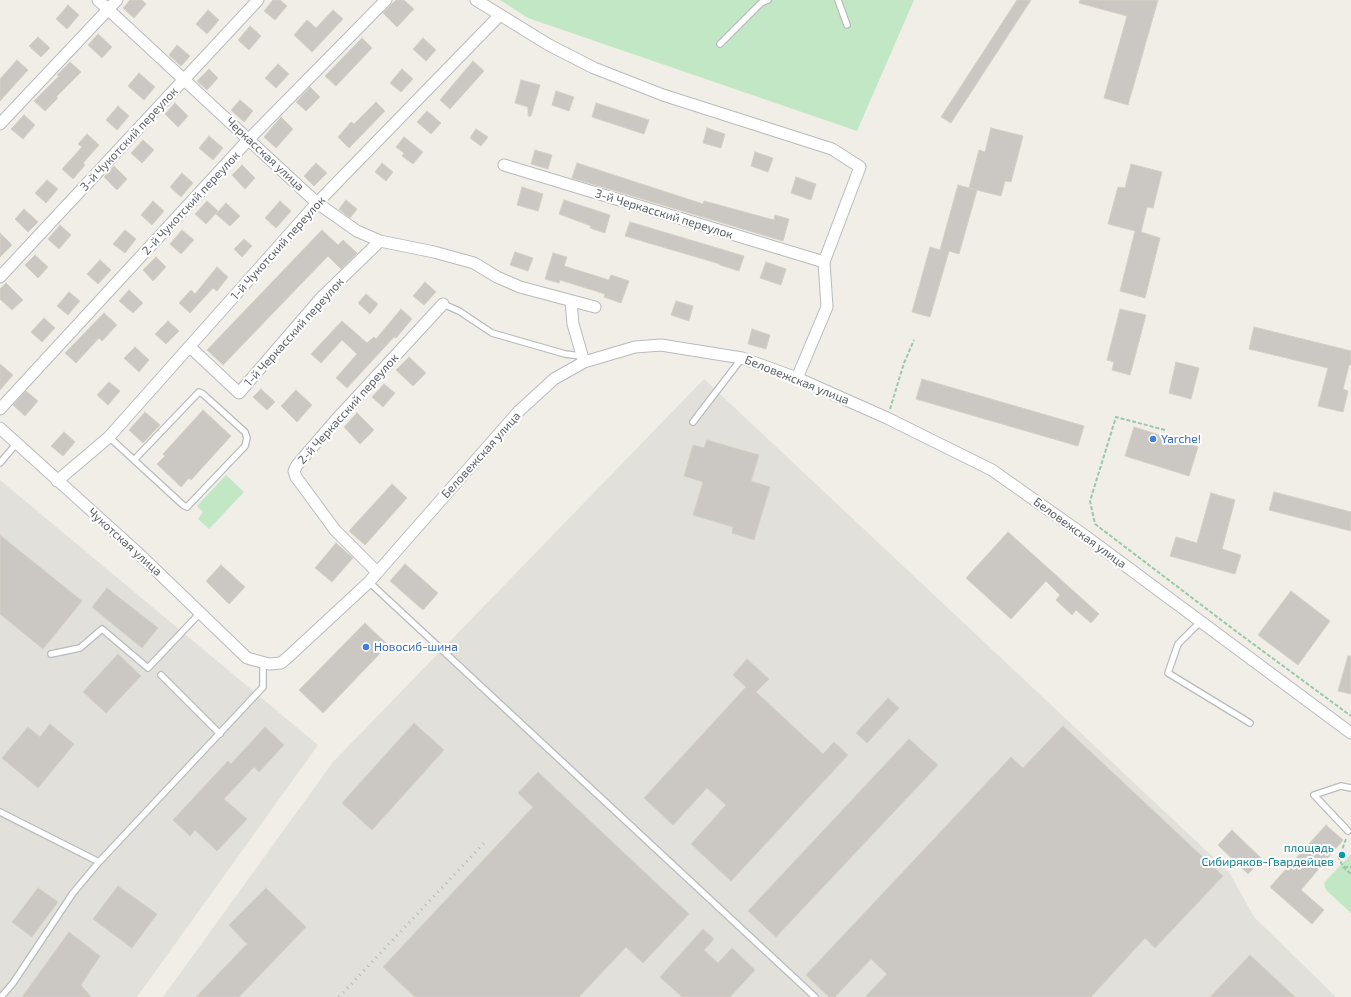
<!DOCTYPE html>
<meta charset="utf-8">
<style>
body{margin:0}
canvas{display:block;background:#f0eee6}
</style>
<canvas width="1351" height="997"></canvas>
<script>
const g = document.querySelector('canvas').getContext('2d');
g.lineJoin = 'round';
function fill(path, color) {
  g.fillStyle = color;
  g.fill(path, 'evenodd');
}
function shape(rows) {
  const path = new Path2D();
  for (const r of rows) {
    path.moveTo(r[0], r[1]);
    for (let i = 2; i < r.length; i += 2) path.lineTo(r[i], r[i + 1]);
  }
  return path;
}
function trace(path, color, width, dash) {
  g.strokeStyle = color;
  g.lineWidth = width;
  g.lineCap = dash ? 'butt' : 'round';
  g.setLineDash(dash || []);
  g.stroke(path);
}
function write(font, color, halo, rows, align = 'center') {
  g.font = font + ' "Exo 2",sans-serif';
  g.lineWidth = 4;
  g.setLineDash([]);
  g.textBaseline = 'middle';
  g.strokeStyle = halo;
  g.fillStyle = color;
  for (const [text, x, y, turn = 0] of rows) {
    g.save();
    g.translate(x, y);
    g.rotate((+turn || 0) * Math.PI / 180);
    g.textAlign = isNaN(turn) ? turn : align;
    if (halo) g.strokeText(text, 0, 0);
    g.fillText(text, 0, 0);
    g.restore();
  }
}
fill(shape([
 [704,379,1229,872,1254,917,1336,997,163,997,333,762],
 [0,480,318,745,137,997,0,997]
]), '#e1e0da');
fill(shape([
 [500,0,914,0,857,131,528,18],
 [226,475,244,492,209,529,198,519,203,512,197,506],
 [1351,854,1351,913,1326,890,1324,883]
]), '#c2e7c4');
const building = shape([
 [130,0,142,0,146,4,134,18,123,8,130,0],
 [273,0,280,0,287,6,275,20,264,11,273,0],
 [396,0,404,0,414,9,397,27,383,13,396,0],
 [1017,0,1031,0,951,123,941,117,1017,0],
 [1080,0,1158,0,1128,105,1104,98,1127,16,1079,3,1080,0],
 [68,5,79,15,67,29,56,19,68,5],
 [208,10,219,20,207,34,196,24,208,10],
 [333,10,343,19,312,52,294,35,307,20,316,28,333,10],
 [250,26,261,36,249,50,238,40,250,26],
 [98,34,112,47,102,58,88,45,98,34],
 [38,37,50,48,41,57,29,46,38,37],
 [362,38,372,48,336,86,325,76,362,38],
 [423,38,436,50,426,61,413,49,423,38],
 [177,45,190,56,181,66,169,55,177,45],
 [17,60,28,70,0,101,0,79,17,60],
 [473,61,484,71,450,109,440,100,473,61],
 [70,62,81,72,56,97,58,98,45,111,34,101,59,76,57,75,70,62],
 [278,64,289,74,276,88,265,78,278,64],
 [209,69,218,78,207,90,197,81,209,69],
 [402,69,413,79,401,92,390,83,402,69],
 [139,73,155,87,144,100,128,86,139,73],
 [521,80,540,85,531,116,528,116,528,107,515,103,521,80],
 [310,87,320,97,306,111,296,102,310,87],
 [556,91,574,97,569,111,552,105,556,91],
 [240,100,253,111,244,122,231,110,240,100],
 [376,102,385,111,349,148,338,137,351,122,354,124,376,102],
 [175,103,188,116,178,127,165,114,175,103],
 [596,103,649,120,644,134,592,117,596,103],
 [118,106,129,116,117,130,106,120,118,106],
 [427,111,441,123,431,134,417,122,427,111],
 [24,115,35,125,23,139,11,129,24,115],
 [281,117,293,129,276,148,264,137,281,117],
 [707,128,725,134,721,148,703,143,707,128],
 [991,128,1023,136,1011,182,1005,181,1001,196,969,188,979,150,985,152,991,128],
 [476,129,488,137,481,146,470,138,476,129],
 [87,134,99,145,83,163,85,165,73,179,62,169,82,147,78,144,87,134],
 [209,136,223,148,213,160,199,148,209,136],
 [404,137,423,152,413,164,402,156,404,153,396,147,404,137],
 [143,140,154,150,142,163,131,153,143,140],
 [535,150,552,155,548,169,531,164,535,150],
 [755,152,773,158,768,172,751,166,755,152],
 [316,163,327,173,314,186,304,176,316,163],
 [382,163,393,172,386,181,375,172,382,163],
 [577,163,703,204,704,201,774,220,775,215,789,219,783,241,572,178,577,163],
 [1131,164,1162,172,1153,208,1147,207,1141,232,1160,238,1145,298,1120,291,1135,231,1108,224,1118,187,1125,188,1131,164],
 [242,165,255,178,245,189,232,175,242,165],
 [114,166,127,179,117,190,104,177,114,166],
 [182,173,193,183,181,197,170,187,182,173],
 [796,177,816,184,811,200,791,193,796,177],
 [47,180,58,189,46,203,35,193,47,180],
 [958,185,977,190,959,254,949,251,930,317,912,312,930,247,940,250,958,185],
 [522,187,543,194,538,211,517,205,522,187],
 [346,200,357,209,350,218,339,209,346,200],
 [564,200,610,215,605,233,590,228,591,226,559,214,564,200],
 [153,201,164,211,152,225,141,215,153,201],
 [207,201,218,211,206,224,195,214,207,201],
 [280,201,291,211,276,228,265,218,280,201],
 [226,203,240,216,230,226,216,214,226,203],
 [24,209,38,222,28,232,15,219,24,209],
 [630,222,744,256,739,271,720,265,720,264,625,236,630,222],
 [60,225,71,235,59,249,48,239,60,225],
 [125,230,136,239,125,253,113,244,125,230],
 [182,230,194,240,181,254,170,244,182,230],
 [322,230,338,245,343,240,357,253,341,269,328,256,223,365,207,350,322,230],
 [0,233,12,245,0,257,0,233],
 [244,239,252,246,242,257,234,249,244,239],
 [515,252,533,258,528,271,510,265,515,252],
 [553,253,567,257,564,266,609,280,611,275,629,281,621,303,604,297,605,294,560,280,559,283,545,279,553,253],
 [35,255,48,267,38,278,25,265,35,255],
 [156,257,166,267,153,281,143,270,156,257],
 [100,260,111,270,98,284,87,274,100,260],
 [766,262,786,269,781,285,760,278,766,262],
 [217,267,228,277,217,291,213,288,190,313,179,303,191,290,195,294,217,267],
 [425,282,436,292,424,305,413,296,425,282],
 [6,283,23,300,12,310,0,299,0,289,6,283],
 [129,290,143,303,133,313,119,301,129,290],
 [69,292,80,301,68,315,57,306,69,292],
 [366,294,378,304,370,314,358,303,366,294],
 [676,301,693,306,689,321,671,315,676,301],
 [401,309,412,319,396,338,394,337,347,388,336,378,357,354,342,340,321,363,311,354,342,321,367,343,374,337,376,339,401,309],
 [1120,309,1146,315,1130,375,1112,370,1114,362,1107,360,1120,309],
 [104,313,117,325,102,341,99,338,76,363,65,353,104,313],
 [44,318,55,328,42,342,31,332,44,318],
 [168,321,179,331,166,344,155,334,168,321],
 [1254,327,1351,351,1351,365,1349,365,1343,389,1348,391,1343,412,1318,406,1328,368,1249,349,1254,327],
 [752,329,770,335,766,349,748,344,752,329],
 [135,347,149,360,139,372,124,358,135,347],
 [409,357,426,373,413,386,396,370,409,357],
 [1176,362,1199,368,1191,399,1169,393,1176,362],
 [0,364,13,375,0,390,0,364],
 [922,379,1084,426,1078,446,916,399,922,379],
 [109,382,120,391,108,405,97,395,109,382],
 [384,384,395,393,383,407,372,397,384,384],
 [261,389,275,402,267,410,253,397,261,389],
 [296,390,312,405,297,422,281,406,296,390],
 [26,391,38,401,25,416,13,405,26,391],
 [203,410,231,436,191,480,189,478,181,487,157,464,165,456,163,454,203,410],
 [145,412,160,425,143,443,129,430,145,412],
 [357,413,374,430,360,444,344,427,357,413],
 [1134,427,1198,447,1189,476,1125,456,1134,427],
 [64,432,75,442,63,456,51,446,64,432],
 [707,440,759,455,751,481,770,487,754,540,732,533,733,527,693,515,703,482,684,476,693,445,704,448,707,440],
 [392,484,407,498,365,545,349,531,392,484],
 [1274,492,1351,512,1351,531,1269,510,1274,492],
 [1211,493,1235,500,1222,549,1241,555,1235,574,1170,556,1176,537,1197,543,1211,493],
 [1008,532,1099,614,1091,623,1076,610,1072,615,1056,600,1060,595,1046,581,1011,619,966,578,1008,532],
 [0,535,82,601,43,649,0,614,0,535],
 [336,543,353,558,332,582,315,568,336,543],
 [405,564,438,593,423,610,390,581,405,564],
 [221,565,245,587,229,604,206,581,221,565],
 [107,588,158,628,142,648,92,607,107,588],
 [1291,591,1330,621,1298,665,1258,635,1291,591],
 [365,623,388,645,323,713,299,690,365,623],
 [118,654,141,676,106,713,83,692,118,654],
 [1348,656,1351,656,1351,694,1338,691,1348,656],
 [747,659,769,679,756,692,823,754,834,742,848,755,731,881,691,844,726,805,707,788,673,825,644,798,746,687,733,675,747,659],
 [888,698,899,708,867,743,856,733,888,698],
 [414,723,444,750,372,830,342,803,414,723],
 [50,724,74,744,38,788,2,758,28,727,40,737,50,724],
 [1063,726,1223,876,1155,948,1145,938,1091,997,865,997,887,974,871,959,835,997,829,997,806,975,1011,757,1023,768,1063,726],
 [265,727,284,745,259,772,254,767,224,799,247,819,217,851,195,830,190,836,173,820,228,761,231,764,265,727],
 [909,739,938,765,776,937,748,911,909,739],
 [538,772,689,914,643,963,626,947,579,997,415,997,383,967,533,807,518,793,538,772],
 [1326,825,1343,840,1301,890,1324,910,1312,924,1270,887,1326,825],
 [1232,830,1262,859,1248,874,1218,845,1232,830],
 [118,886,157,914,132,948,93,919,118,886],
 [38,888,58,902,32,937,12,922,38,888],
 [266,888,306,927,239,997,196,997,247,944,229,925,266,888],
 [703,929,714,939,704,950,718,963,732,948,755,970,730,997,682,997,660,977,703,929],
 [69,932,100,956,81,985,91,997,22,997,69,932],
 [1250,955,1295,997,1210,997,1250,955]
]);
fill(building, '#cbc8c3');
trace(building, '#d5d0c4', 1);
const service = shape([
 [838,0,847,25],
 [720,44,761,3,768,0],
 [443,304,459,311,492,333,565,354,581,356],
 [693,422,742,358],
 [109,437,183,505,187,507,245,446,247,438,245,432,203,394,199,392,134,460],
 [0,463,17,443],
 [369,582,815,997],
 [1200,622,1178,644,1168,673,1250,723],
 [51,654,80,648,102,629,148,668,200,613],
 [161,675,220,734],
 [0,812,99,862],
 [1348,831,1314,795,1341,786,1351,788],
 [1,997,13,983,73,893,99,862,263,687,263,663]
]);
const minor = shape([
 [98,0,317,203,357,231,380,241,434,252,474,263,497,277,520,287,595,307],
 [476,0,549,45,594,68,663,95,832,149,860,167,824,262,827,307,797,378],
 [0,124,117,0],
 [504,165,824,262],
 [0,277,258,0],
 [571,301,573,324,584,362],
 [190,347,239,393,321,298,380,241],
 [0,409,249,139,386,0],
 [0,428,137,552,247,658,269,664,281,663,287,658,369,582,519,411,554,379,584,362,635,347,661,345,742,358,797,378,887,418,992,470,1084,535,1351,733],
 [57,481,109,437,317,203,500,15],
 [377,572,335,530,296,477,294,471,297,465,334,422,443,304]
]);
trace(service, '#b8bbbf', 8);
trace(minor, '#b8bbbf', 13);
trace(shape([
 [890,409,904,363,914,340],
 [1165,430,1116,417,1090,501,1095,524,1237,632,1351,716],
 [1346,839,1339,858,1343,867,1351,874],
 [1344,867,1351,867]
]), '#9bc8aa', 2, [4, 2]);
trace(service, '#fff', 5.5);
trace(minor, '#fff', 11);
trace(shape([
 [339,997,485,842]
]), '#b6b7b7', 3, [1, 5]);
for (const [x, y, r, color] of [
 [1153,439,4,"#3f7fe0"],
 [366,647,4,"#3f7fe0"],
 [1342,855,4,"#0f9aa8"]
]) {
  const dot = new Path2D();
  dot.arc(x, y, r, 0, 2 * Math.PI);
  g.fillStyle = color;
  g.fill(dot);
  trace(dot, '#fff', 1.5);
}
write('12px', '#5d6166', '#fff', [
 ["3-й Чукотский переулок",129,139,-47],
 ["Черкасская улица",265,154,43],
 ["2-й Чукотский переулок",191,203,-47],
 ["3-й Черкасский переулок",664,214,17],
 ["1-й Чукотский переулок",278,248,-48],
 ["1-й Черкасский переулок",294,332,-48],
 ["Беловежская улица",797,380,22],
 ["2-й Черкасский переулок",348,409,-48],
 ["Беловежская улица",481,455,-48],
 ["Беловежская улица",1080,533,36],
 ["Чукотская улица",125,542,42]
]);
write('12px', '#366cbe', '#fff', [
 ["Yarche!",1161,439],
 ["Новосиб-шина",374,647]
], 'left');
write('12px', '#0d838f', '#fff', [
 ["площадь",1334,848],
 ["Сибиряков-Гвардейцев",1334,862]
], 'right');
</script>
